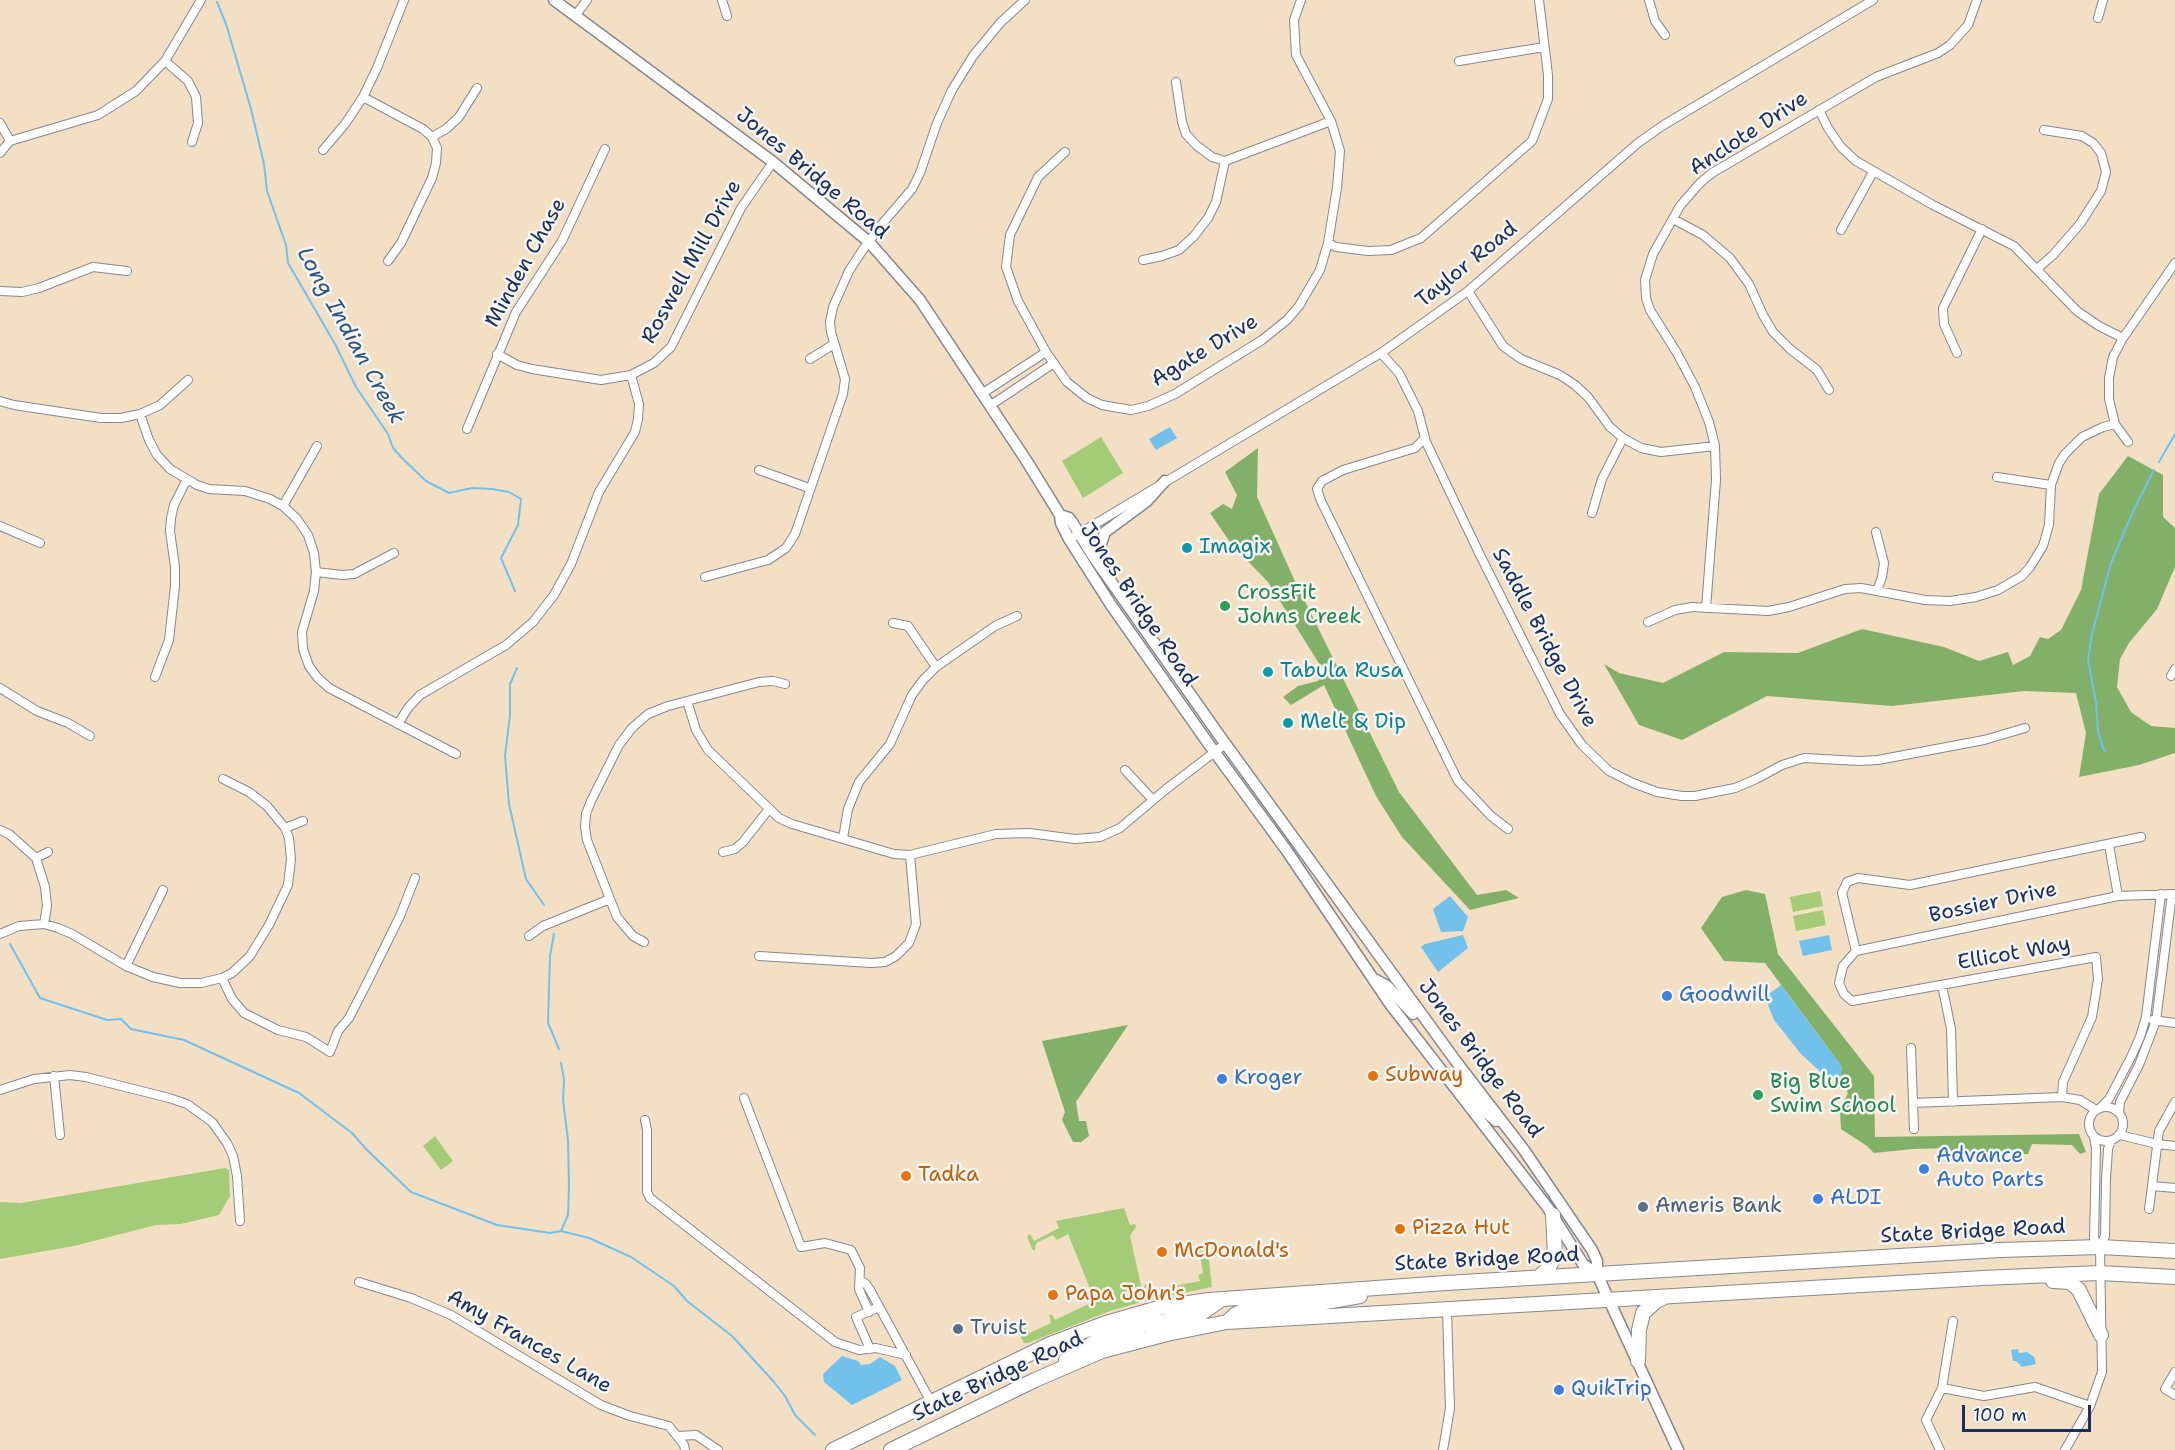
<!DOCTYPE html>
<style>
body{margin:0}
#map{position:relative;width:2175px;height:1450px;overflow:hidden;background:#f2dfc4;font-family:"Shantell Sans",sans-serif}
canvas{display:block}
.scale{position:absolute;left:1962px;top:1405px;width:129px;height:27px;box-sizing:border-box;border:3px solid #1b2f5e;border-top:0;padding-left:8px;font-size:18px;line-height:21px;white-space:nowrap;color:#1b2f5e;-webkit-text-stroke:4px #f6f6f2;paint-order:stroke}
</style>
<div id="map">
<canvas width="2175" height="1450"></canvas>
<div class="scale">100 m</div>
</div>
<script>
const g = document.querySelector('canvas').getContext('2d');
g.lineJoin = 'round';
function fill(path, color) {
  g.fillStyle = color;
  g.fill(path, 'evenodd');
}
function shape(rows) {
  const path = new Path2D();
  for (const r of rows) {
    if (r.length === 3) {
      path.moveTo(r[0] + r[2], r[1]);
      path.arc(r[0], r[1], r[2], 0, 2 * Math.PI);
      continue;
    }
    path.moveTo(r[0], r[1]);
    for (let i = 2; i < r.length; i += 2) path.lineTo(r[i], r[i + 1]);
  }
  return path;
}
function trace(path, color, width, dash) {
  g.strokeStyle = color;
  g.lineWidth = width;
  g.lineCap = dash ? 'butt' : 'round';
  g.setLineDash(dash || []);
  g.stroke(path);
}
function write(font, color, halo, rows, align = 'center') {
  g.font = font + ' "Shantell Sans",sans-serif';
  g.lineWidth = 5;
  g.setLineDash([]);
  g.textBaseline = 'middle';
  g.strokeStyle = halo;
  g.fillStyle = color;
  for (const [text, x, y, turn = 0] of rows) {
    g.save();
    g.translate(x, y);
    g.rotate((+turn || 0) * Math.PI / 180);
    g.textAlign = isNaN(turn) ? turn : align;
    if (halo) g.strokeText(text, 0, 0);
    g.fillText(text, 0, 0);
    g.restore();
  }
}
fill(shape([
 [1101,437,1123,473,1083,498,1062,461],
 [1820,891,1823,906,1793,912,1790,897],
 [1823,910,1826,925,1796,931,1793,916],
 [435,1136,453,1161,441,1170,423,1146],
 [225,1168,229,1170,230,1196,219,1215,181,1224,156,1225,74,1246,0,1259,0,1202,21,1203],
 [1124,1208,1130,1225,1135,1224,1136,1227,1130,1236,1142,1290,1146,1284,1149,1286,1148,1290,1150,1291,1200,1281,1198,1275,1203,1273,1200,1254,1194,1258,1191,1257,1195,1248,1199,1247,1208,1252,1212,1287,1145,1301,1110,1311,1028,1343,1024,1343,1021,1337,1023,1328,1027,1329,1030,1333,1051,1323,1049,1314,1052,1315,1055,1320,1095,1301,1068,1234,1057,1240,1053,1235,1036,1243,1035,1251,1032,1249,1027,1236,1030,1234,1034,1241,1059,1228,1056,1221]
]), '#a4cc77');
fill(shape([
 [1258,448,1257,497,1293,577,1399,792,1477,895,1506,890,1519,898,1470,910,1402,837,1376,796,1324,685,1291,705,1283,697,1298,686,1318,681,1325,673,1268,582,1232,545,1210,513,1223,504,1232,509,1237,495,1225,472],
 [2128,456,2163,475,2163,517,2175,528,2175,567,2157,609,2129,643,2120,659,2117,687,2131,712,2151,726,2175,728,2175,753,2139,765,2079,777,2086,733,2076,693,2024,691,1892,706,1767,696,1682,740,1639,725,1604,664,1619,673,1663,683,1724,652,1798,653,1862,629,1944,647,1979,661,2008,652,2013,665,2030,656,2040,637,2048,639,2061,630,2081,590,2099,494],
 [1746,890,1765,894,1778,954,1874,1076,1875,1137,2079,1134,2086,1152,2080,1154,2072,1145,2032,1144,2028,1154,1955,1156,1949,1148,1913,1149,1874,1153,1867,1146,1841,1129,1840,1112,1848,1093,1840,1078,1842,1067,1765,963,1724,961,1701,928,1722,897],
 [1128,1025,1076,1102,1079,1121,1086,1121,1089,1136,1081,1142,1073,1142,1062,1120,1065,1112,1042,1041]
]), '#83b068');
fill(shape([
 [1170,427,1177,438,1156,450,1149,439],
 [1450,896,1468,917,1463,931,1441,932,1433,909],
 [1463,935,1468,948,1438,972,1421,947,1425,944],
 [1829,935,1832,950,1803,956,1799,941],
 [1781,985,1842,1067,1840,1078,1824,1075,1801,1054,1774,1020,1765,997],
 [2018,1349,2019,1353,2027,1352,2034,1357,2036,1364,2022,1367,2016,1361,2013,1361,2011,1350],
 [842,1356,858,1361,861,1365,870,1364,880,1357,895,1366,902,1380,852,1405,824,1382,823,1374]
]), '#71c1ec');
trace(shape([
 [217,2,226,24,251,109,264,164,267,191,286,245,288,263,335,344,356,387,388,434,393,448,402,458,426,481,449,493,472,488,492,489,509,492,521,499,518,525,501,558,515,591],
 [2159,462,2175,434],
 [517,668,510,684,510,715,505,756,509,804,526,879,544,905],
 [2104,751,2098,731,2096,703,2088,660,2092,634,2111,563,2134,509,2154,470],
 [554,934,550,956,548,1023,559,1049],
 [10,944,40,998,107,1020,121,1019,131,1029,184,1040,299,1093,352,1133,367,1150,411,1192,497,1225,550,1233,561,1231,589,1238,631,1257,674,1286,687,1301,732,1336,774,1382,785,1396,795,1415,815,1435],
 [561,1063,564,1079,563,1100,568,1140,569,1186,568,1215,561,1231]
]), '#71c1ec', 2);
const street = shape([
 [722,0,727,16],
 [1649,0,1655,21,1665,35],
 [575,16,587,0],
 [2098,18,2103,0],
 [165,61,188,81,196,97,198,123,192,142],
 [1459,61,1544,47],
 [1176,82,1182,122,1186,134,1196,145,1212,157,1225,161,1331,121],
 [363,97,423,129,432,137,437,148,436,163,432,178,401,243,388,261],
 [1819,110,1828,128,1841,147,1856,161,1933,205,2014,246,2077,311,2099,326,2123,338],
 [0,123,10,141],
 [432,137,446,129,459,117,477,88],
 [323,150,345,124,363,97,377,68,404,0],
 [1065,152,1038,177,1010,235,1006,267,1018,301,1046,352,1067,382,1087,398,1102,405,1131,410,1148,406,1175,394,1262,340,1287,320,1299,306,1320,270,1328,243,1337,188,1340,151,1331,121,1296,55,1294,20,1301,0],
 [0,153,10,141,98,115,136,91,165,61,201,0],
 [1673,219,1703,235,1730,258,1749,284,1763,315,1773,332,1790,349,1817,370,1829,390],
 [1841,230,1873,172],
 [1328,243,1336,247,1368,251,1391,250,1421,238,1532,141,1548,99,1548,75,1539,0],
 [1143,260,1162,256,1179,250,1194,236,1208,218,1216,202,1225,161],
 [2037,269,2053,255,2080,224,2101,191,2106,172,2101,153,2093,143,2082,136,2044,130],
 [0,291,22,292,39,288,93,267,127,271],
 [1468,291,1503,346,1521,359,1560,375,1575,385,1588,397,1610,427,1623,438,1641,448,1661,452,1715,446],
 [1381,353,1399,373,1418,411,1426,442,1480,555,1560,714,1582,745,1609,771,1633,783,1657,792,1682,796,1695,796,1735,788,1756,779,1782,765,1804,758,1859,761,1878,760,1984,740,2025,728],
 [1957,353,1944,324,1943,308,1982,229],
 [497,354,517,365,532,369,601,380,631,375,654,363,671,347,741,208,773,162],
 [810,359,834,344],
 [983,393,1046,352],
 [0,401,14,405,101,418,121,418,140,414,160,405,188,380],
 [991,405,1054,363],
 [140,414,149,440,157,455,170,469,197,485,209,489,245,491,270,499,283,506,297,519,308,535,314,553,316,572,314,591,302,632,303,649,309,666,317,677,329,688,456,754],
 [467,429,516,312,562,241,605,149],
 [1425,438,1415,448,1343,470,1322,481,1317,489,1321,501,1458,781,1491,816,1508,829],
 [2128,442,2115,424,2109,399,2109,378,2113,357,2123,338,2175,263],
 [759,470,809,488],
 [1997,477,2051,485],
 [283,506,317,446],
 [1592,513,1602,479,1623,438],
 [0,526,40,543],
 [1876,532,1884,563,1882,577,1877,591],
 [1075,536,1381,353,1468,291,1638,143,1662,126,1873,0],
 [316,572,342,575,354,574,394,553],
 [705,577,768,560,786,548,795,534,843,394,845,379,831,332,830,322,833,307,849,271,862,251,882,224,912,189,920,173,937,123,952,90,973,56,1000,23,1025,0],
 [1706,608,1716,480,1715,446,1709,422,1695,387,1677,353,1650,310,1646,298,1645,280,1653,254,1680,206,1700,183,1712,173,1876,77,1938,53,1950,45,1968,25,1977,0],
 [1648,622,1675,610,1692,607,1768,611,1789,607,1845,589,1861,588,1925,600,1950,601,1976,597,1998,590,2022,576,2030,567,2043,546,2049,525,2051,485,2059,463,2065,454,2082,437,2103,427,2115,424],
 [893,623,908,626,936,667],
 [2171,676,2175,669],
 [155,677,169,640,175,586,175,567,170,531,171,518,174,505,186,481],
 [0,688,37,711,68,723,90,736],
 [687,701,696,730,708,750,779,818,792,824,894,854,910,855,996,834,1029,833,1075,839,1100,837,1120,828,1165,790,1225,744],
 [398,724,408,708,420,695,506,645,533,622,554,595,571,564,599,492,635,432,638,419,639,404,631,375],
 [1125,770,1153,800],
 [285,828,303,821],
 [0,830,9,834,36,858,45,887,47,906,44,924],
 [843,838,848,809,859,782,890,744,912,695,923,680,936,667,995,626,1017,616],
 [2109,845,2118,896],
 [723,852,735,849,743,842,769,809],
 [36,858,48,852],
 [0,934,19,926,44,924,58,928,72,934,126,966,153,977,180,983,201,983,222,978,232,973,250,956,269,925,288,885,291,859,289,838,285,828,267,806,249,792,223,779],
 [529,936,543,926,610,899],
 [644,942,633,936,617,917,587,840,585,827,586,814,591,801,619,745,632,728,648,714,668,706,759,682,773,681,785,684],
 [1856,951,1842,893,1847,882,1858,878,1910,885,2141,837],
 [759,956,871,963,885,962,896,956,909,943,916,924,910,855],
 [126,966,163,890],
 [222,978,232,999,244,1013,278,1030,306,1037,330,1052,338,1031,349,1018,367,983,400,916,415,878],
 [1942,985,1951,1029,1953,1102],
 [2153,1020,2175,1023],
 [1911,1048,1914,1129],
 [54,1076,60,1135],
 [0,1090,34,1079,70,1075,86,1077,169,1098,187,1104,212,1122,227,1143,233,1156,237,1176,240,1221],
 [2062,1097,2063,1082,2092,1017,2098,979,2096,957,1852,1001,1844,994,1839,983,1843,966,1856,951,2118,896,2175,894],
 [744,1098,801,1247,825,1243,851,1250,860,1268,859,1289,869,1312],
 [1913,1103,2062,1097,2080,1100,2096,1110],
 [2106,1124,17],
 [2101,1107,2109,1099,2131,1057,2140,1037,2146,1017,2161,894],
 [2119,1112,2120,1102,2139,1065,2156,1021,2172,894],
 [645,1120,647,1130,647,1192,650,1198,835,1342,859,1350,876,1348,906,1355],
 [2120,1135,2157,1144,2175,1146],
 [2094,1137,2096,1148,2094,1239,2100,1247],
 [2152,1186,2175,1188],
 [2149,1209,2159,1131,2175,1102],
 [861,1281,866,1284,870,1290,931,1402],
 [359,1282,411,1298,451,1315,601,1405,630,1416,669,1426,684,1445,685,1450],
 [870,1349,856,1317,879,1307],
 [2175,1372,2165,1389,2175,1395],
 [1942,1388,1984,1396,2035,1387,2090,1406],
 [677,1436,696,1435,718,1450],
 [1443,1450,1450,1408,1447,1311],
 [1940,1450,1926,1420,1942,1388,1953,1321],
 [2065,1450,2090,1406,2102,1372,2100,1247,2105,1236,2106,1179,2108,1149,2111,1140]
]);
const secondary = shape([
 [554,0,773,162,869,242,920,300,1026,460,1060,515,1061,523,1069,539,1111,605,1208,743,1287,851,1390,1004,1548,1208,1583,1264,1597,1274],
 [1060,515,1069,518,1072,522,1093,556,1219,735,1455,1060,1524,1150,1592,1250,1597,1261,1597,1274,1678,1450],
 [1105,563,1099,550,1105,532,1147,501,1165,481],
 [1376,980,1387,986,1413,1014],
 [1460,1082,1479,1106,1496,1121]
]);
const highway = shape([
 [1539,1277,1548,1269,1555,1255,1553,1215],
 [2053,1281,2070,1282,2079,1290,2101,1335],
 [1227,1322,1236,1314,1249,1308,1314,1304,1360,1296],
 [1066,1360,1100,1339,1142,1326,1202,1313,1222,1299],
 [1638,1361,1639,1330,1643,1313,1656,1301,1665,1297],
 [833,1450,1050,1344,1106,1323,1162,1307,1209,1300,1446,1283,2000,1250,2100,1247,2175,1251],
 [891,1450,1035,1380,1102,1351,1167,1334,1227,1322,1983,1278,2099,1273,2175,1277]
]);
trace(street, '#868791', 10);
trace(secondary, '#868791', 13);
trace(highway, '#868791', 16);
trace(street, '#fff', 8);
trace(secondary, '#fff', 10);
trace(highway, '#fff', 14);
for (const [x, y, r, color] of [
 [1187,548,6,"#0f9aa8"],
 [1225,606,6,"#2e9e5b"],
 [1268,672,6,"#0f9aa8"],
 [1288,723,6,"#0f9aa8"],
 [1667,996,6,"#3f7fe0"],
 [1373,1076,6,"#e8710a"],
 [1222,1079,6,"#3f7fe0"],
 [1758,1095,6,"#2e9e5b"],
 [1924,1169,6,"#3f7fe0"],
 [906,1176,6,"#e8710a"],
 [1818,1199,6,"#3f7fe0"],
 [1643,1207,6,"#5c6f8a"],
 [1400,1229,6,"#e8710a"],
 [1162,1252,6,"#e8710a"],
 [1053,1295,6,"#e8710a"],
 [958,1329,6,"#5c6f8a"],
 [1559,1390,6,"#3f7fe0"]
]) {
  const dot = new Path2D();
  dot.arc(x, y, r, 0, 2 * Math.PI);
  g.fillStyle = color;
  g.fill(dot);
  trace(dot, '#f6f6f2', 2);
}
write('21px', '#1b2f5e', '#f6f6f2', [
 ["Anclote Drive",1749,134,-33],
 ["Jones Bridge Road",812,174,40],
 ["Roswell Mill Drive",692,262,-61],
 ["Minden Chase",526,263,-61],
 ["Taylor Road",1467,265,-39],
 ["Agate Drive",1205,351,-31],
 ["Jones Bridge Road",1138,605,56],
 ["Saddle Bridge Drive",1544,638,62],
 ["Bossier Drive",1993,903,-12],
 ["Ellicot Way",2014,954,-10],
 ["Jones Bridge Road",1480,1059,53],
 ["State Bridge Road",1973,1232,-3],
 ["State Bridge Road",1487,1260,-3],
 ["Amy Frances Lane",529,1342,30],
 ["State Bridge Road",998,1377,-25]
]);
write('21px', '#0d838f', '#f6f6f2', [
 ["Imagix",1199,548],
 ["Tabula Rusa",1280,672],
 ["Melt & Dip",1300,723]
], 'left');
write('21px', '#27864d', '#f6f6f2', [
 ["CrossFit",1237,594],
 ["Johns Creek",1237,618],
 ["Big Blue",1770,1083],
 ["Swim School",1770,1107]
], 'left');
write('21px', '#366cbe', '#f6f6f2', [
 ["Goodwill",1679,996],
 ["Kroger",1234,1079],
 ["Advance",1936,1157],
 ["Auto Parts",1936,1181],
 ["ALDI",1830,1199],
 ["QuikTrip",1571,1390]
], 'left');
write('21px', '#c56008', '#f6f6f2', [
 ["Subway",1385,1076],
 ["Tadka",918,1176],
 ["Pizza Hut",1412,1229],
 ["McDonald's",1174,1252],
 ["Papa John's",1065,1295]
], 'left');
write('21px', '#4e5e75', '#f6f6f2', [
 ["Ameris Bank",1655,1207],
 ["Truist",970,1329]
], 'left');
write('italic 22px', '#305482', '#f6f6f2', [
 ["Long Indian Creek",350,336,61]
]);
</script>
